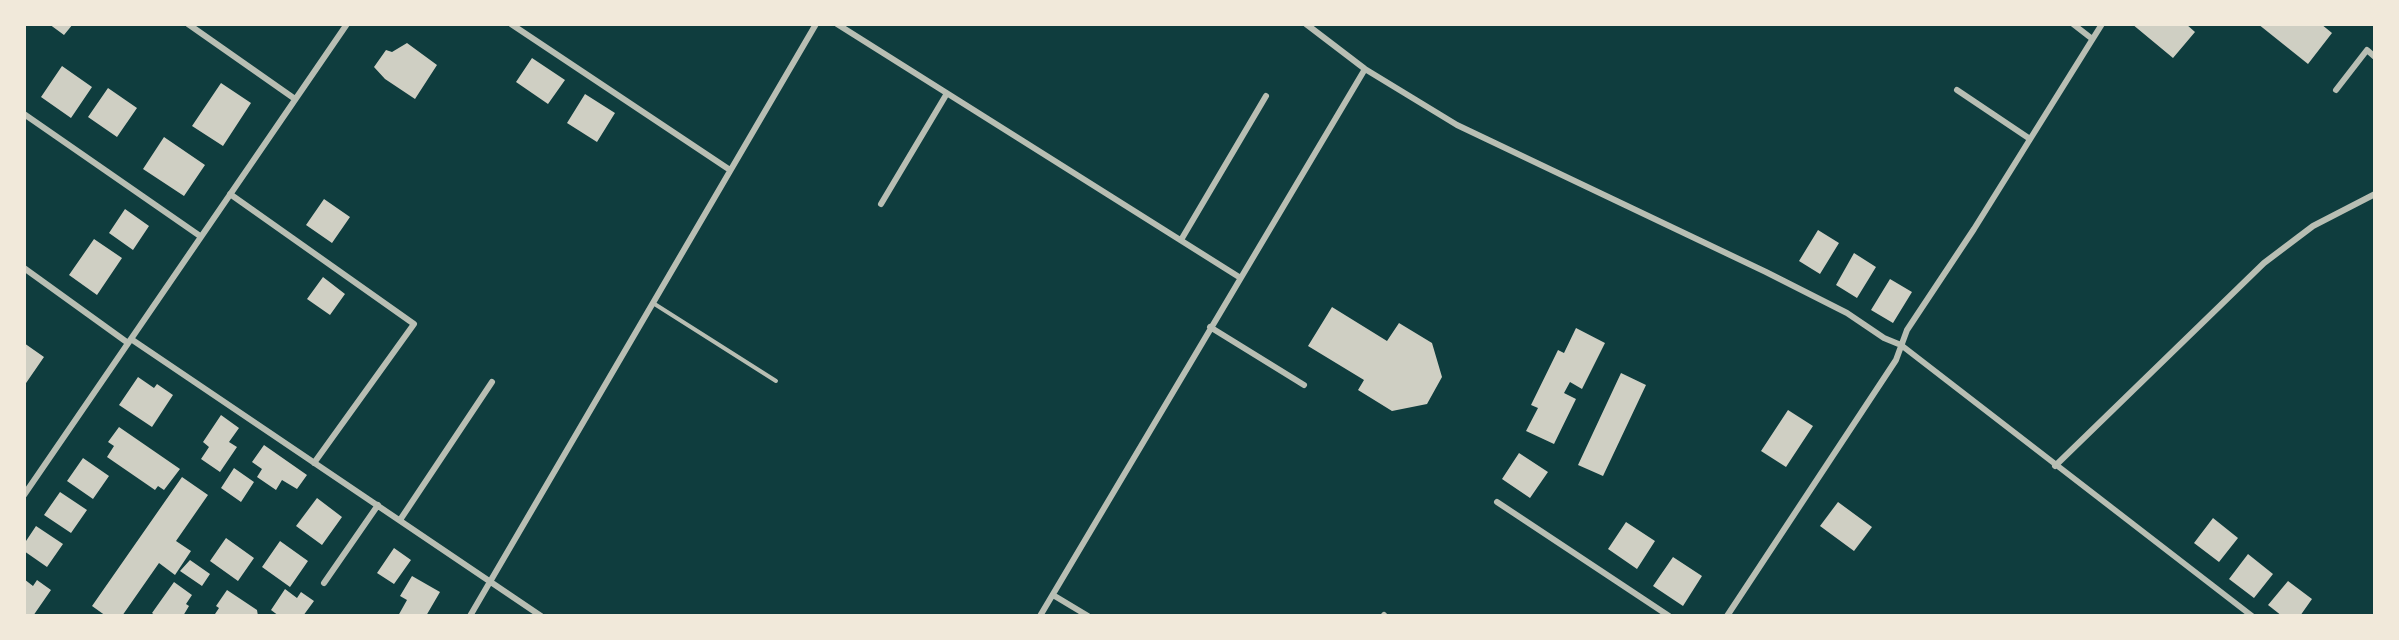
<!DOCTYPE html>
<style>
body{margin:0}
#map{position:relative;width:2399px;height:640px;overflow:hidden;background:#0f3d3e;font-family:"Source Sans 3",sans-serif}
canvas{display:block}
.frame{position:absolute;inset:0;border:26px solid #f1e9da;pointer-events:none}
</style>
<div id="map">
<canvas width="2399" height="640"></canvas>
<div class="frame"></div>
</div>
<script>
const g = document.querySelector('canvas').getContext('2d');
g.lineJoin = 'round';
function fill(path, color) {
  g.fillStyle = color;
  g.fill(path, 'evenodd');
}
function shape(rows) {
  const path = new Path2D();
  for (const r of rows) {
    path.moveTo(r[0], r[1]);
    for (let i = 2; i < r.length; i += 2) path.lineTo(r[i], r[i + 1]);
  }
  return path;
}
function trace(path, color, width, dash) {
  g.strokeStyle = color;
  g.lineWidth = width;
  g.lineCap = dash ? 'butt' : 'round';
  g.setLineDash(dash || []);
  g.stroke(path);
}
fill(shape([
 [49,24,73,24,64,35],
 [2132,24,2186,24,2195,32,2173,58],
 [2258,24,2321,24,2332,33,2308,64],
 [407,43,437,65,415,99,385,79,374,67,386,50,392,52],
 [532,58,565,80,548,104,516,82],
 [62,66,92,87,71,118,41,97],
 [221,83,251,103,223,146,192,126],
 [108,88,137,108,117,137,88,117],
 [585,94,615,113,597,142,567,123],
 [164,137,205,165,184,196,143,169],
 [324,199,350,217,332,243,306,225],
 [125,209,149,226,133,250,109,233],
 [1818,230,1839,243,1820,274,1799,261],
 [94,239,122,258,97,295,69,275],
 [1854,253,1876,267,1857,298,1836,285],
 [323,277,345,294,330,315,307,299],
 [1890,279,1912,292,1893,323,1871,310],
 [1332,307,1387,341,1399,323,1432,343,1442,377,1427,404,1392,411,1358,390,1364,380,1308,346],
 [1576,328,1605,343,1582,389,1570,382,1564,393,1576,399,1554,444,1526,431,1538,408,1531,405,1558,350,1564,353],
 [24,343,44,357,24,386],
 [1621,373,1646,385,1603,476,1578,465],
 [138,377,154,388,157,384,173,395,152,427,119,405],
 [1788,410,1813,426,1786,467,1761,451],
 [221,415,239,428,229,442,237,447,220,472,201,459,209,447,203,442],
 [119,427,180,469,164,490,158,486,155,490,107,457,114,446,108,442],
 [264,445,307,475,297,489,282,480,276,490,257,477,262,469,252,462],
 [1519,453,1548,472,1530,498,1502,479],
 [83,458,109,476,93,499,67,481],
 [234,468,254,482,241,502,221,488],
 [182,477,208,495,176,541,191,551,175,575,159,563,122,616,106,616,92,606],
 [60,492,87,510,71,533,44,515],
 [317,498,342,517,322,545,296,526],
 [1838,502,1872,527,1854,551,1820,526],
 [2213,518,2238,538,2219,562,2194,543],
 [1626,522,1655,541,1637,569,1608,549],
 [36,526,63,544,47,567,24,551,24,544],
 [226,538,254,558,238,581,210,561],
 [280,541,308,561,290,587,262,567],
 [394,548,411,560,394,584,377,573],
 [2248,554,2273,574,2254,598,2229,579],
 [1673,557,1702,576,1683,606,1653,586],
 [190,560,210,574,202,586,180,571],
 [412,576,440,592,426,616,398,616,407,600,400,596],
 [24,579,33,586,37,580,51,590,33,616,24,616],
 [2288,581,2312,599,2300,616,2282,616,2268,605],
 [174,582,192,595,186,604,189,606,183,616,156,616,152,613],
 [285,589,297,598,301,592,314,601,303,616,279,616,271,610],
 [227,590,257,610,258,616,215,614,219,608,216,606]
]), '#cfcfc3');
trace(shape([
 [653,303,776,381]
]), '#b8beb3', 4);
trace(shape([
 [188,24,295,99],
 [511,24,730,170],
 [837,24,1239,277],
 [1306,24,1365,69,1457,125,1766,272,1847,313,1884,338,1901,345,2252,616],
 [2073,24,2091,38],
 [1957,90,2030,139],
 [2336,90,2367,50,2375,57],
 [24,114,200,236],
 [230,194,414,324,314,463],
 [881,204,946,95],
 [1181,240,1266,96],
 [24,268,128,343],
 [1210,327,1304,385],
 [131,339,541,616],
 [2055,466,2264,263,2313,226,2375,194],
 [24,495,347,24],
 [1497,502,1669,616],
 [400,520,492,382],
 [324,583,378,505],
 [1053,595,1088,616],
 [1384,615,1385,616],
 [470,616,816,24],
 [1040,616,1365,69],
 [1727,616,1896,360,1907,330,1974,229,2102,24]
]), '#b8beb3', 6);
</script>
